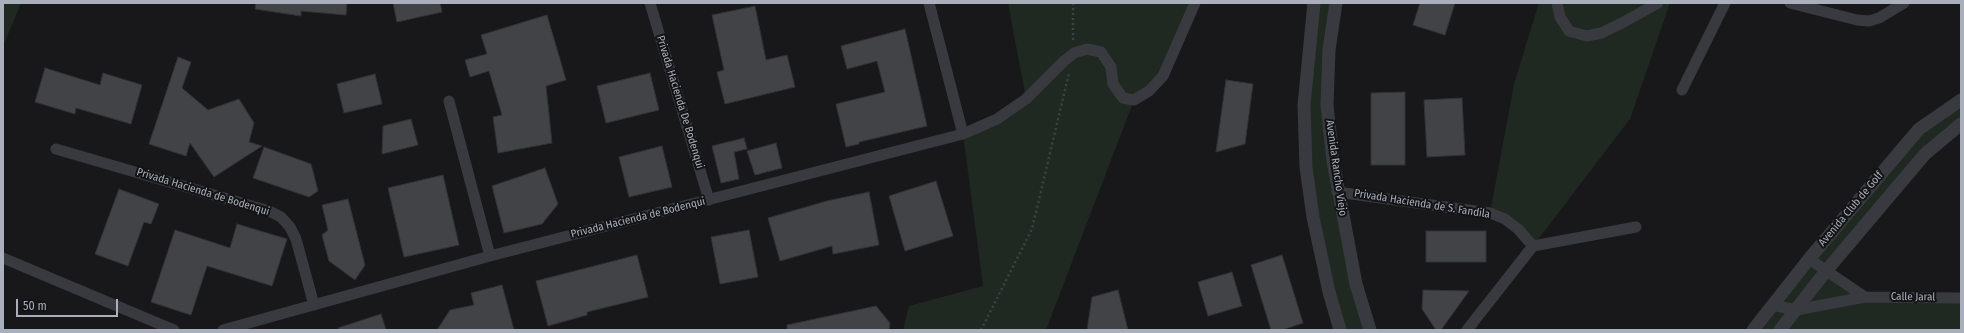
<!DOCTYPE html>
<style>
body{margin:0}
#map{position:relative;width:1964px;height:333px;overflow:hidden;background:#18181a;font-family:"Fira Sans Condensed",sans-serif}
canvas{display:block}
.frame{position:absolute;inset:0;border:4px solid #a9afbb;pointer-events:none}
.scale{position:absolute;left:16px;top:299px;width:102px;height:18px;box-sizing:border-box;border:2px solid #a9afbb;border-top:0;padding-left:5px;font-size:12px;line-height:14px;white-space:nowrap;color:#a9afbb;-webkit-text-stroke:3px #131315;paint-order:stroke}
</style>
<div id="map">
<canvas width="1964" height="333"></canvas>
<div class="frame"></div>
<div class="scale">50 m</div>
</div>
<script>
const g = document.querySelector('canvas').getContext('2d');
g.lineJoin = 'round';
function fill(path, color) {
  g.fillStyle = color;
  g.fill(path, 'evenodd');
}
function shape(rows) {
  const path = new Path2D();
  for (const r of rows) {
    path.moveTo(r[0], r[1]);
    for (let i = 2; i < r.length; i += 2) path.lineTo(r[i], r[i + 1]);
  }
  return path;
}
function trace(path, color, width, dash) {
  g.strokeStyle = color;
  g.lineWidth = width;
  g.lineCap = dash ? 'butt' : 'round';
  g.setLineDash(dash || []);
  g.stroke(path);
}
function write(font, color, halo, rows, align = 'center') {
  g.font = font + ' "Fira Sans Condensed",sans-serif';
  g.lineWidth = 4;
  g.setLineDash([]);
  g.textBaseline = 'middle';
  g.strokeStyle = halo;
  g.fillStyle = color;
  for (const [text, x, y, turn = 0] of rows) {
    g.save();
    g.translate(x, y);
    g.rotate((+turn || 0) * Math.PI / 180);
    g.textAlign = isNaN(turn) ? turn : align;
    if (halo) g.strokeText(text, 0, 0);
    g.fillText(text, 0, 0);
    g.restore();
  }
}
fill(shape([
 [3,3,21,3,3,46],
 [1008,3,1195,3,1163,76,1134,100,1046,330,903,330,909,306,983,286,963,134,1026,99],
 [1314,3,1336,3,1327,105,1370,330,1340,330,1329,292,1304,105],
 [1539,3,1670,3,1630,119,1533,246,1490,213,1514,84],
 [1961,102,1961,124,1826,271,1865,297,1961,298,1961,330,1753,330,1901,150]
]), '#1f2921');
const building = shape([
 [256,3,347,3,346,15,301,11,301,16,255,9,256,3],
 [393,3,440,3,442,12,397,22,393,3],
 [1420,3,1455,3,1445,35,1413,25,1420,3],
 [755,6,766,60,787,55,795,87,725,104,717,72,724,70,712,15,755,6],
 [547,15,566,80,546,86,552,143,498,153,493,117,502,115,489,71,470,77,465,60,487,54,481,35,547,15],
 [905,29,927,126,859,142,859,144,846,147,836,104,885,92,877,61,847,69,841,46,905,29],
 [178,57,191,62,182,88,208,110,239,99,254,123,249,142,262,146,214,177,190,143,186,156,149,144,178,57],
 [45,68,100,85,103,73,142,85,131,124,76,108,75,114,35,102,45,68],
 [650,73,659,110,606,123,597,86,650,73],
 [375,74,382,104,344,113,337,84,375,74],
 [1226,80,1253,84,1245,144,1216,152,1226,80],
 [1405,92,1405,165,1371,165,1371,93,1405,92],
 [1462,98,1465,155,1427,157,1424,100,1462,98],
 [411,119,418,145,382,154,383,126,411,119],
 [744,138,747,149,734,152,739,179,721,183,712,146,744,138],
 [776,143,782,168,755,175,747,151,776,143],
 [662,146,672,187,629,197,619,157,662,146],
 [264,147,311,164,318,191,309,197,253,178,264,147],
 [545,168,558,204,542,224,504,233,492,186,545,168],
 [443,175,459,245,404,257,388,188,443,175],
 [936,181,953,236,905,251,889,196,936,181],
 [119,189,159,204,151,224,144,222,128,266,95,254,119,189],
 [869,192,879,245,833,254,832,246,780,261,768,218,827,201,869,192],
 [348,199,365,265,355,280,329,261,322,235,328,230,322,205,348,199],
 [237,224,287,239,272,286,207,266,191,315,151,302,175,230,230,248,237,224],
 [749,230,758,277,720,284,711,237,749,230],
 [1426,231,1486,231,1486,262,1426,262,1426,231],
 [637,255,648,297,587,312,587,315,548,326,536,281,637,255],
 [1282,255,1303,323,1282,330,1271,330,1251,265,1282,255],
 [1232,272,1242,306,1208,316,1198,282,1232,272],
 [502,285,514,330,437,330,450,310,474,305,471,293,502,285],
 [1118,290,1128,330,1087,330,1092,297,1118,290],
 [1423,290,1469,291,1441,330,1436,330,1422,309,1423,290],
 [876,306,890,323,889,330,787,330,787,325,876,306],
 [381,314,386,330,339,330,338,328,381,314]
]);
fill(building, '#424347');
trace(building, '#323237', 1);
trace(shape([
 [1073,3,1073,40],
 [981,330,1032,229,1069,73]
]), '#3f4147', 2.5, [2, 3]);
trace(shape([
 [650,3,709,200],
 [929,3,963,134],
 [1557,3,1560,17,1569,31,1587,36,1601,33,1622,23,1658,3],
 [1790,3,1857,20,1869,21,1879,18,1904,3],
 [1682,90,1725,3],
 [449,101,490,256],
 [56,149,269,211,281,217,290,227,296,239,314,305],
 [1337,192,1490,213,1505,219,1518,229,1533,246],
 [1533,246,1636,227],
 [3,258,174,330],
 [1809,259,1865,297],
 [1772,305,1796,310,1865,297,1961,298],
 [223,330,490,256,963,134,997,119,1026,99,1063,62,1074,53,1087,49,1101,52,1111,67,1113,84,1123,98,1134,100,1149,91,1163,76,1195,3],
 [1467,330,1533,246]
]), '#393a40', 11);
trace(shape([
 [1314,3,1304,105,1306,167,1313,217,1329,292,1340,330],
 [1336,3,1329,50,1327,105,1333,161,1356,284,1370,330],
 [1753,330,1809,259,1919,129,1961,100],
 [1780,330,1826,271,1925,154,1961,124]
]), '#393a40', 13);
write('11px', '#a9afbb', '#131315', [
 ["Privada Hacienda De Bodenqui",680,102,73],
 ["Avenida Rancho Viejo",1336,168,82],
 ["Privada Hacienda de Bodenqui",203,192,17],
 ["Privada Hacienda de S. Fandila",1422,204,9],
 ["Avenida Club de Golf",1851,209,-50],
 ["Privada Hacienda de Bodenqui",638,218,-14],
 ["Calle Jaral",1913,297,1]
]);
</script>
